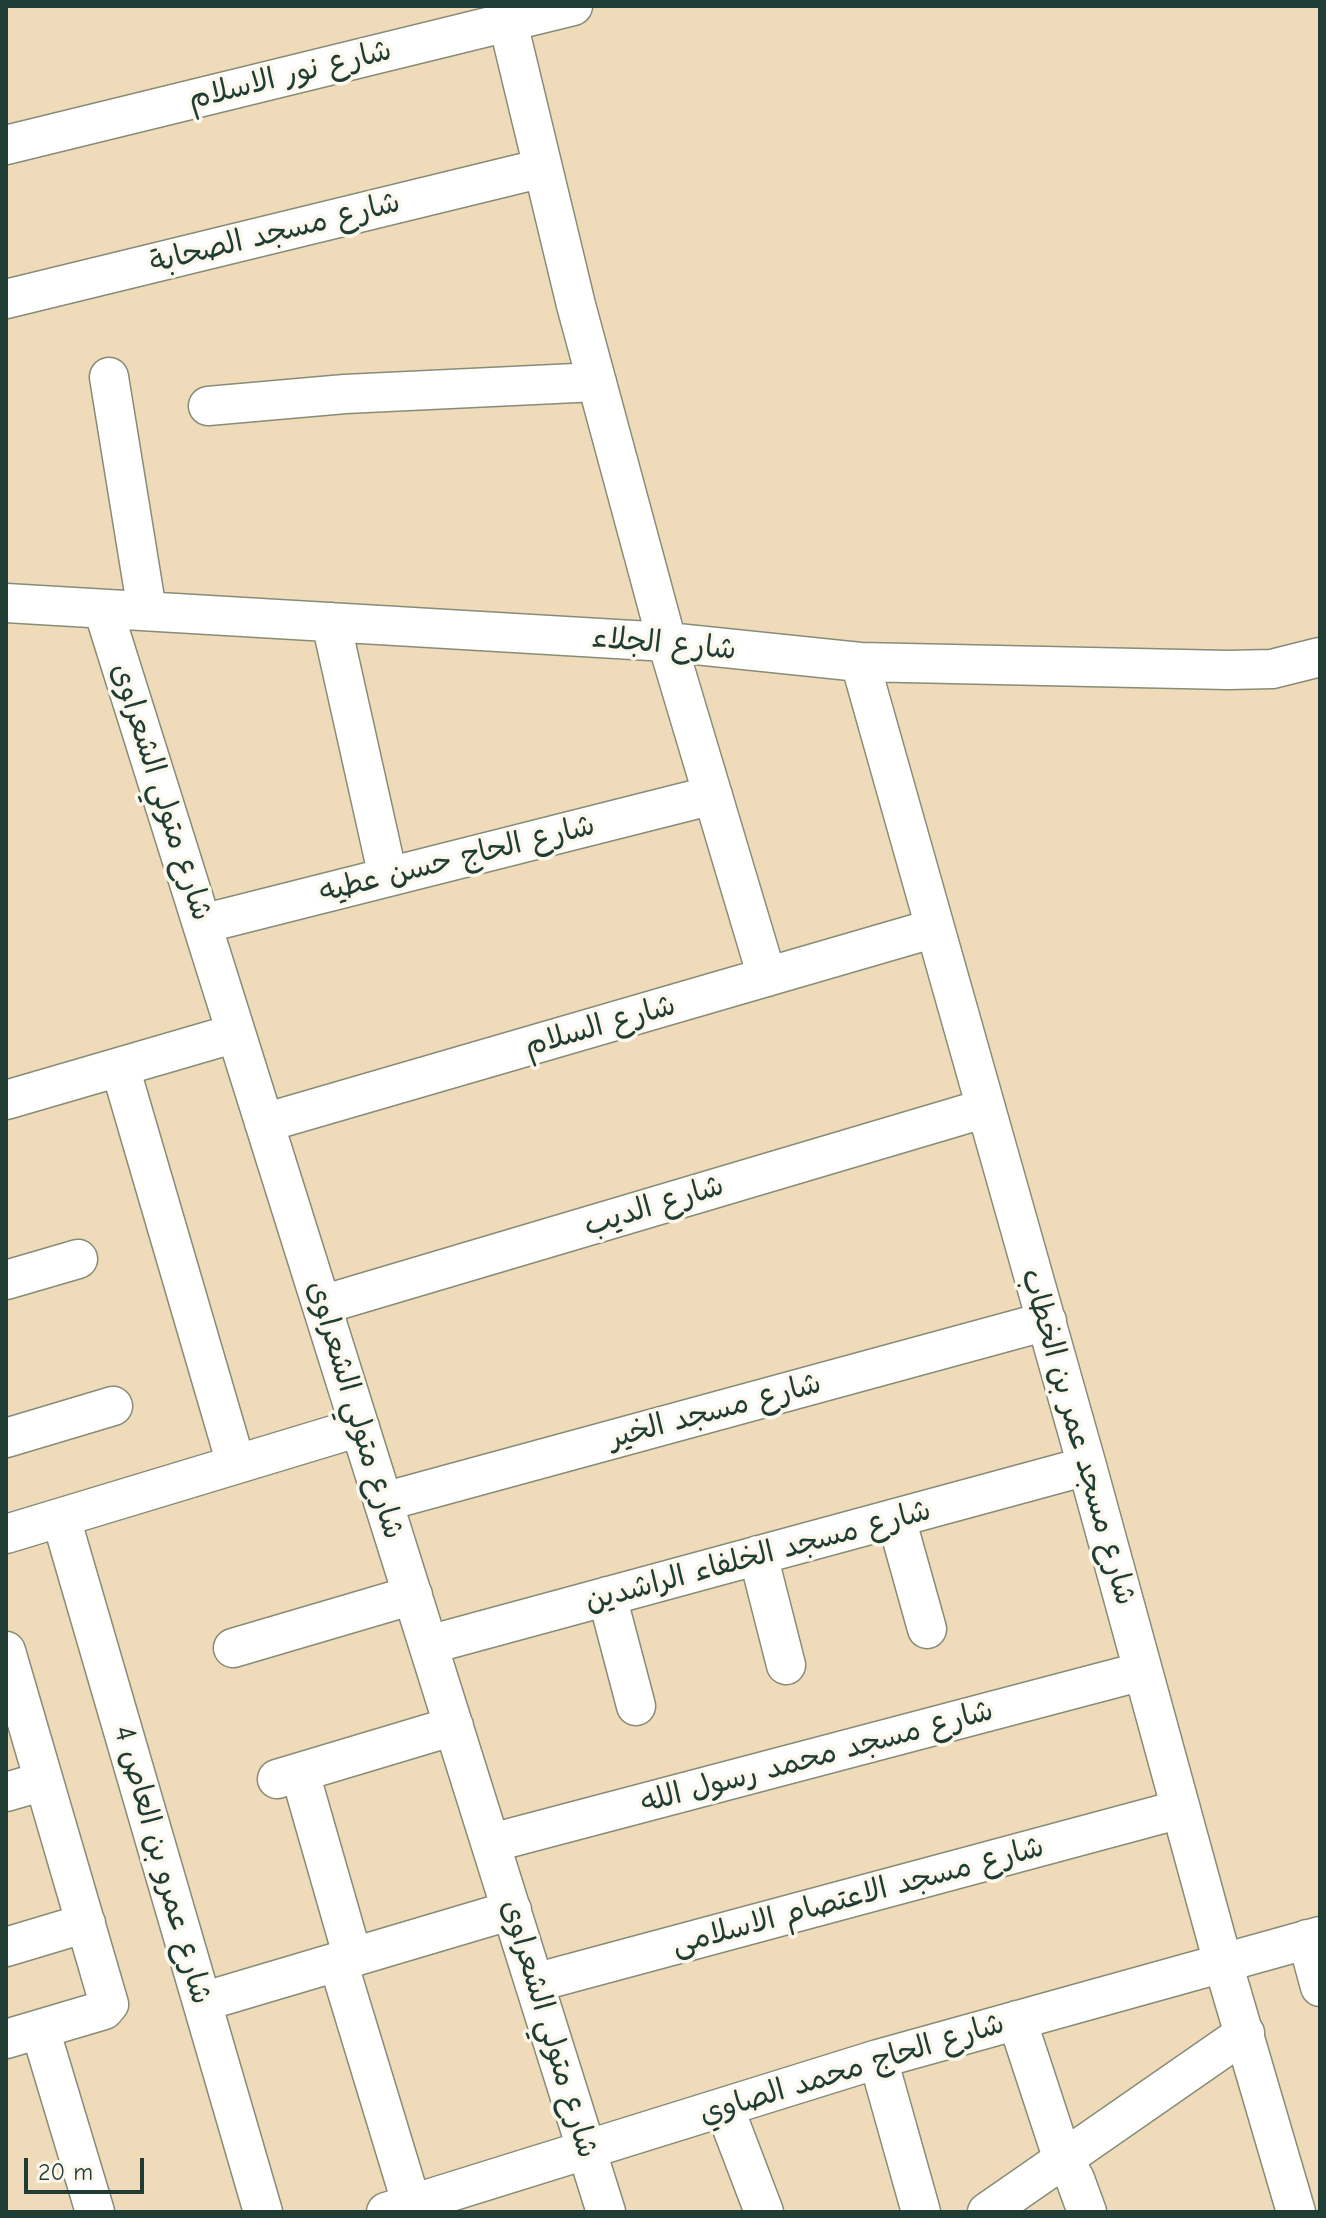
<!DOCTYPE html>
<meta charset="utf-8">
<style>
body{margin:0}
#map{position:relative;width:1326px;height:2218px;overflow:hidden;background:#efdbba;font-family:"Comic Neue",sans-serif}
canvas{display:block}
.frame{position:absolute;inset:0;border:8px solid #1f3d34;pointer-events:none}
.scale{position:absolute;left:24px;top:2158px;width:120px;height:36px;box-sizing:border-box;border:4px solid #1f3d34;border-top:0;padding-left:10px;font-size:24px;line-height:28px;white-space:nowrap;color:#1f3d34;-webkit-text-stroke:6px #fbf7ec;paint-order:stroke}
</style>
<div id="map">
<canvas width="1326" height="2218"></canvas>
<div class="frame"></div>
<div class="scale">20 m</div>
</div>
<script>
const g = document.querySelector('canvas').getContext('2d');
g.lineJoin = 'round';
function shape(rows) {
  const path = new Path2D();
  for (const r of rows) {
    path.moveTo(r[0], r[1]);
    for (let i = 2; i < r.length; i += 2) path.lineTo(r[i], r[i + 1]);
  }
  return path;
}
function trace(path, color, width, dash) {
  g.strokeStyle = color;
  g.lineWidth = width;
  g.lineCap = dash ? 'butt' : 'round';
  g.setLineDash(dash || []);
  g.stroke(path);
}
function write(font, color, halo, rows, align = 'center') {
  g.font = font + ' "Comic Neue","Playpen Sans Arabic",sans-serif';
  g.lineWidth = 7;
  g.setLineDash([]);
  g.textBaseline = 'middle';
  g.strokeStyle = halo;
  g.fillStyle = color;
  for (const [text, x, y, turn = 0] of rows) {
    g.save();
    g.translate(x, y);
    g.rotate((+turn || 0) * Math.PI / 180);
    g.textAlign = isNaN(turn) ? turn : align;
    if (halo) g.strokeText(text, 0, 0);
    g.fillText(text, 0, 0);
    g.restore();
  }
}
const street = shape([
 [504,6,576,305,667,642,767,977],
 [6,145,573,6],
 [6,299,543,168],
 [109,377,147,611],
 [208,406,345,394,597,382],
 [6,603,667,642,860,662,1228,670,1272,669,1320,657],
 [103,609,606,2212],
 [331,622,388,877],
 [860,662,1087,1466,1223,1963,1296,2212],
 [202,924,713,795],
 [120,1067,236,1464],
 [6,1100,236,1033],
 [264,1123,935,928],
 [6,1280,78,1259],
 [322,1305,986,1108],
 [6,1438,113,1406],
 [383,1502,1047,1321],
 [61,1518,263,2212],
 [896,1518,927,1629],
 [6,1534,360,1427],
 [758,1555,786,1665],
 [607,1596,636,1706],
 [428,1645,1087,1466],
 [233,1648,413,1595],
 [6,1651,109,2004,104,2010,6,2039],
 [300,1773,353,1958],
 [277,1779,454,1726],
 [6,1792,44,1781],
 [491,1843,1143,1671],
 [1307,1939,1320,1987],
 [6,1947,86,1923],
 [338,1962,414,2212],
 [534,1983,1181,1809],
 [202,2002,512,1910],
 [1017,2020,1063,2160,1075,2179,1087,2212],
 [40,2029,95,2212],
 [878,2059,921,2212],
 [724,2107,764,2212],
 [386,2212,878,2059,1320,1936],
 [987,2212,1245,2033]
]);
trace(street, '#878c77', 41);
trace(street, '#fff', 38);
write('30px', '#1f3d34', '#fbf7ec', [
 ["شارع نور الاسلام",290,75,-14],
 ["شارع مسجد الصحابة",275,233,-14],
 ["شارع الجلاء",664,644,5],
 ["شارع متولي الشعراوى",161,792,72],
 ["شارع الحاج حسن عطيه",457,859,-14],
 ["شارع السلام",600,1026,-16],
 ["شارع الديب",654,1206,-17],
 ["شارع متولي الشعراوى",355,1410,73],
 ["شارع مسجد الخير",715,1411,-15],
 ["شارع مسجد عمر بن الخطاب",1078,1437,74],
 ["شارع مسجد الخلفاء الراشدين",758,1556,-15],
 ["شارع مسجد محمد رسول الله",817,1757,-15],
 ["شارع عمرو بن العاص 4",162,1865,74],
 ["شارع مسجد الاعتصام الاسلامى",858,1896,-15],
 ["شارع متولي الشعراوى",549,2029,73],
 ["شارع الحاج محمد الصاوي",852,2069,-17]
]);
</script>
